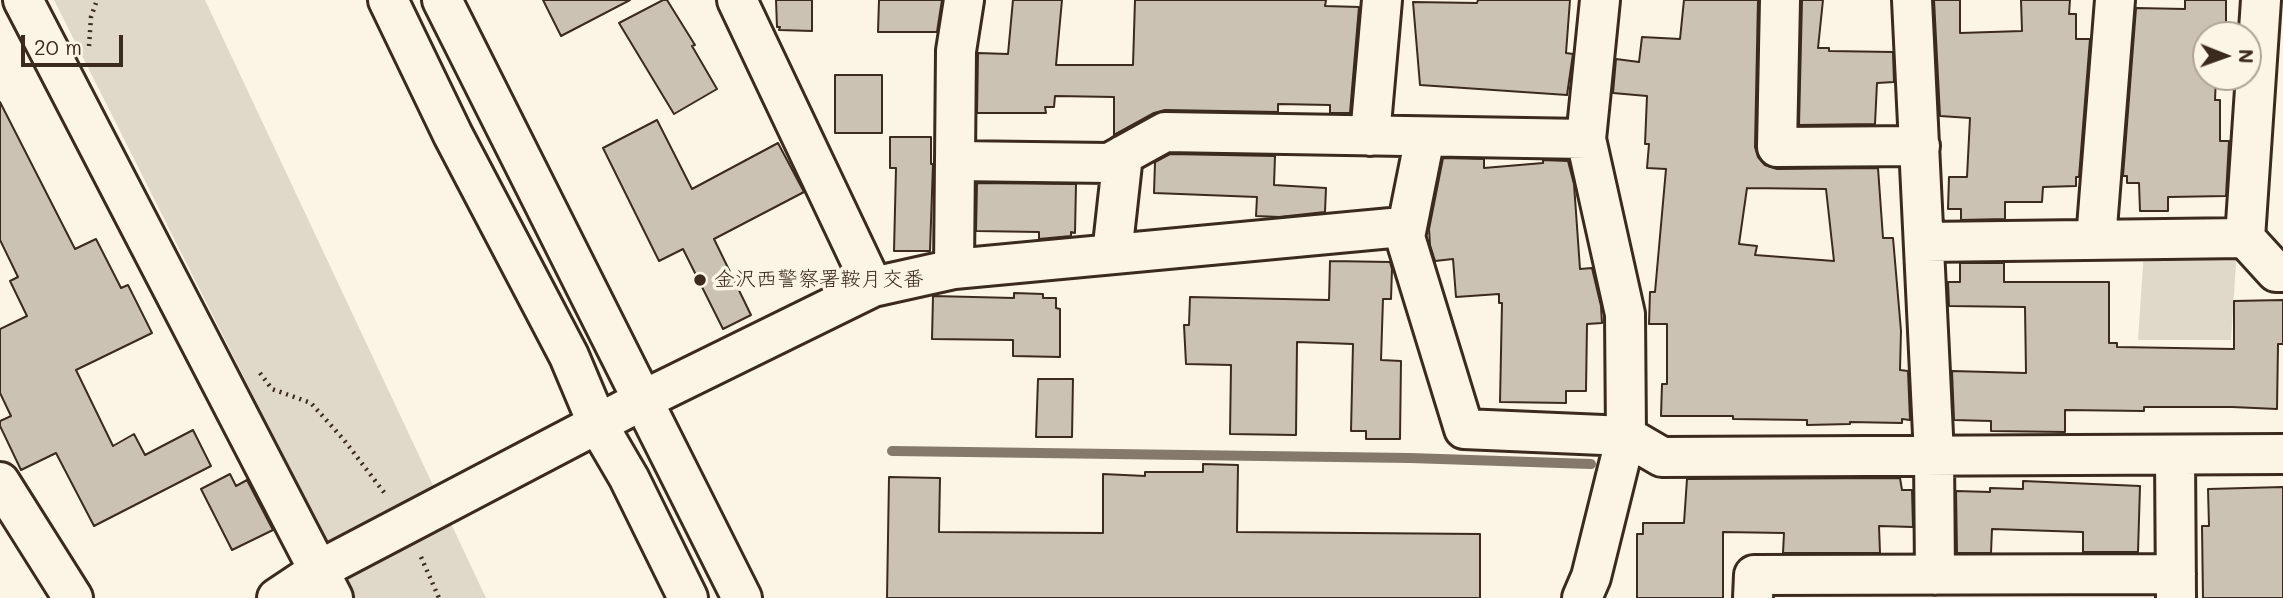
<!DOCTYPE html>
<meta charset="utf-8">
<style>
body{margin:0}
#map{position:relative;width:2283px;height:598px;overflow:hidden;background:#fcf5e5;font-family:Mali,sans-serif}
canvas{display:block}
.north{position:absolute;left:2192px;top:21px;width:70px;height:70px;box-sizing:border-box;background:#fcf5e5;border:2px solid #afa495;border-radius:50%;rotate:91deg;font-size:19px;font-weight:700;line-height:28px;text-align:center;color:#3b2a1e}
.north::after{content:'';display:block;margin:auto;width:24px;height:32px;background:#3b2a1e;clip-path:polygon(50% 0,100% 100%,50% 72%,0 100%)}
.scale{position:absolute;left:21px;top:35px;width:102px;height:32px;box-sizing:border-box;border:4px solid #3b2a1e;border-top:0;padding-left:9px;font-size:21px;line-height:24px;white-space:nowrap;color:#3b2a1e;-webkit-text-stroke:5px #fcf5e5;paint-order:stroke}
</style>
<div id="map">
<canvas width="2283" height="598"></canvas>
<div class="north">N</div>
<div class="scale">20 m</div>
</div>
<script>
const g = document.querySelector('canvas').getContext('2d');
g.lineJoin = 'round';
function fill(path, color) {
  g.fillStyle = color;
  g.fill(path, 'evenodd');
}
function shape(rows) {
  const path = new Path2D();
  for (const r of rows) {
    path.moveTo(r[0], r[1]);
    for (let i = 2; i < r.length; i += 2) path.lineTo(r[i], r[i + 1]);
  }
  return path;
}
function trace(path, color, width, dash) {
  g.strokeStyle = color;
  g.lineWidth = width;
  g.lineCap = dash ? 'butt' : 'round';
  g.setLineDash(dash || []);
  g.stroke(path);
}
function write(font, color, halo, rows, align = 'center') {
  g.font = font + ' Mali,"Klee One",sans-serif';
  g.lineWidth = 7;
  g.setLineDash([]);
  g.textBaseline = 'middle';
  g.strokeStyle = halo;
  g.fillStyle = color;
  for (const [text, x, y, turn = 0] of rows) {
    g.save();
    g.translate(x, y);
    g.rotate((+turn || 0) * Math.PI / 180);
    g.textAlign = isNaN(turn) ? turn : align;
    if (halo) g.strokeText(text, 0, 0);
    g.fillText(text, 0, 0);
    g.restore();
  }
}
fill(shape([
 [54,0,205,0,486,598,355,598],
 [2237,248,2231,340,2138,340,2144,251]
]), '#e0d8c8');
trace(shape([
 [892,451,1410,458,1591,464]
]), '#85796b', 10);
const building = shape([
 [543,0,630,0,561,36,543,0],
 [663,0,667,0,695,45,692,46,717,89,674,114,619,23,663,0],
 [776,0,812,0,812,31,779,30,780,27,777,27,776,0],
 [879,0,942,0,937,32,878,32,879,0],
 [1013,0,1062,0,1056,65,1133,65,1135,0,1326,0,1325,6,1359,7,1350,113,1330,113,1330,105,1278,104,1278,112,1165,110,1154,113,1114,135,1114,97,1055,96,1054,107,1045,107,1046,113,977,113,978,53,1008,54,1013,0],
 [1478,0,1570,0,1566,53,1573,54,1567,95,1420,85,1413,2,1477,3,1478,0],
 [1684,0,1758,0,1755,147,1758,157,1765,165,1777,169,1878,168,1883,238,1893,238,1901,331,1900,370,1908,371,1910,420,1902,419,1902,423,1850,422,1850,424,1807,425,1807,420,1733,419,1733,416,1661,416,1662,384,1667,384,1667,324,1649,324,1650,292,1655,292,1666,169,1647,168,1649,144,1645,144,1647,96,1613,93,1616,59,1639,62,1642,37,1680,39,1684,0],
 [1747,188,1826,189,1834,261,1755,255,1757,246,1739,244,1747,188],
 [1802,0,1823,0,1818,48,1829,48,1829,51,1893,52,1894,82,1877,83,1875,124,1799,125,1802,0],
 [1934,0,1960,0,1960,33,2022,31,2021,0,2070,0,2069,14,2076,14,2076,39,2090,39,2079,177,2076,177,2076,186,2043,187,2042,202,2005,202,2005,219,1961,220,1961,209,1948,209,1949,177,1967,177,1970,118,1940,116,1934,0],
 [2185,0,2226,0,2226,35,2206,35,2206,77,2216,77,2215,100,2220,100,2220,141,2229,141,2226,196,2168,197,2168,211,2140,211,2139,183,2127,183,2127,176,2123,176,2136,8,2185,9,2185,0],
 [835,75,882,75,882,133,835,133,835,75],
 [0,102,75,249,96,239,121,288,128,285,152,333,76,370,113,446,134,434,145,455,193,430,211,466,94,526,56,453,21,470,0,426,0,421,11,416,0,393,0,329,27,316,10,281,18,277,0,240,0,102],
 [657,120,692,189,778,143,804,192,714,239,751,315,723,329,683,249,659,261,603,148,657,120],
 [890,137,931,137,931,164,933,164,930,251,894,251,896,168,890,168,890,137],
 [1170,154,1275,156,1274,185,1326,188,1325,212,1279,217,1256,216,1257,197,1154,193,1155,162,1170,154],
 [1443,158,1484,159,1484,168,1543,163,1543,160,1568,161,1574,184,1580,269,1592,268,1601,306,1602,323,1587,324,1586,391,1566,391,1566,403,1500,402,1502,303,1499,303,1499,294,1456,297,1453,259,1435,261,1430,245,1429,229,1443,158],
 [977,183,1076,184,1075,233,1071,232,1071,236,1039,239,1039,232,976,231,977,183],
 [1330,261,1390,262,1392,269,1391,299,1383,299,1381,360,1401,361,1400,439,1366,439,1366,431,1351,431,1353,344,1297,342,1296,435,1230,434,1231,365,1186,364,1184,325,1189,325,1190,297,1329,300,1330,261],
 [1960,263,2004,263,2004,282,2109,282,2109,343,2117,343,2117,347,2234,349,2234,301,2283,300,2283,344,2278,344,2277,409,2232,407,2144,407,2144,411,2065,410,2065,432,1991,431,1991,421,1954,420,1952,371,2026,373,2025,307,1949,306,1948,282,1960,282,1960,263],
 [1014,293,1043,294,1043,298,1056,298,1056,308,1060,309,1060,357,1013,356,1013,340,932,339,933,296,1014,298,1014,293],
 [1038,379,1073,379,1072,437,1036,437,1038,379],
 [1203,464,1238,465,1237,532,1480,534,1480,598,887,598,889,477,940,478,939,532,1103,533,1103,474,1145,476,1145,472,1203,472,1203,464],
 [230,474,236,486,247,480,273,530,232,550,201,489,230,474],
 [1900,478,1902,490,1912,490,1913,527,1879,526,1880,553,1783,553,1784,533,1723,532,1723,598,1637,598,1637,534,1643,534,1643,523,1684,523,1687,479,1900,478],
 [2023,481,2140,486,2138,552,2083,552,2083,532,1992,529,1991,553,1957,553,1956,491,1990,492,1990,488,2023,489,2023,481],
 [2283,487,2283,598,2203,598,2202,526,2209,526,2208,489,2283,487]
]);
fill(building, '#ccc2b3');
trace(building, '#3b2a1e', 2);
const minor = shape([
 [23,0,333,598],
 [388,0,453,135,569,356,598,425,629,478,688,598],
 [442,0,742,598],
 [737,0,873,287],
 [1780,0,1777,147,1920,146],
 [1912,0,1934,455,1935,575],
 [1370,136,1382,0],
 [955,161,1109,163,1165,132,1586,139],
 [1405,237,1425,137],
 [2245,238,2261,0],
 [2096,240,2115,0],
 [1925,242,2245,238,2276,272,2283,272],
 [1112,254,1123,155],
 [954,269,956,51,964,0],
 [2175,455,2176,598],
 [0,482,73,598],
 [277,598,319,570,643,400,873,287,954,269,1402,227,1464,429,1626,436,1662,457,2283,454],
 [1582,598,1591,577,1626,436,1625,314,1586,139,1600,0],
 [1753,598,1754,575,2176,574]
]);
trace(minor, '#3b2a1e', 44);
trace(shape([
 [89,46,91,17,97,0],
 [260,373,272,389,311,403,344,440,386,495],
 [421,557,439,598]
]), '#3b2a1e', 4.5, [2, 5]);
trace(minor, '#fcf5e5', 38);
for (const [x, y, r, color] of [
 [700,280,7,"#3b2a1e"]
]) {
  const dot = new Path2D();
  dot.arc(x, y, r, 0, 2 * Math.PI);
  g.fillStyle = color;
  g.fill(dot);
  trace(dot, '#fcf5e5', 2.5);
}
write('21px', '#3b2a1e', '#fcf5e5', [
 ["金沢西警察署鞍月交番",714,280]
], 'left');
</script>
